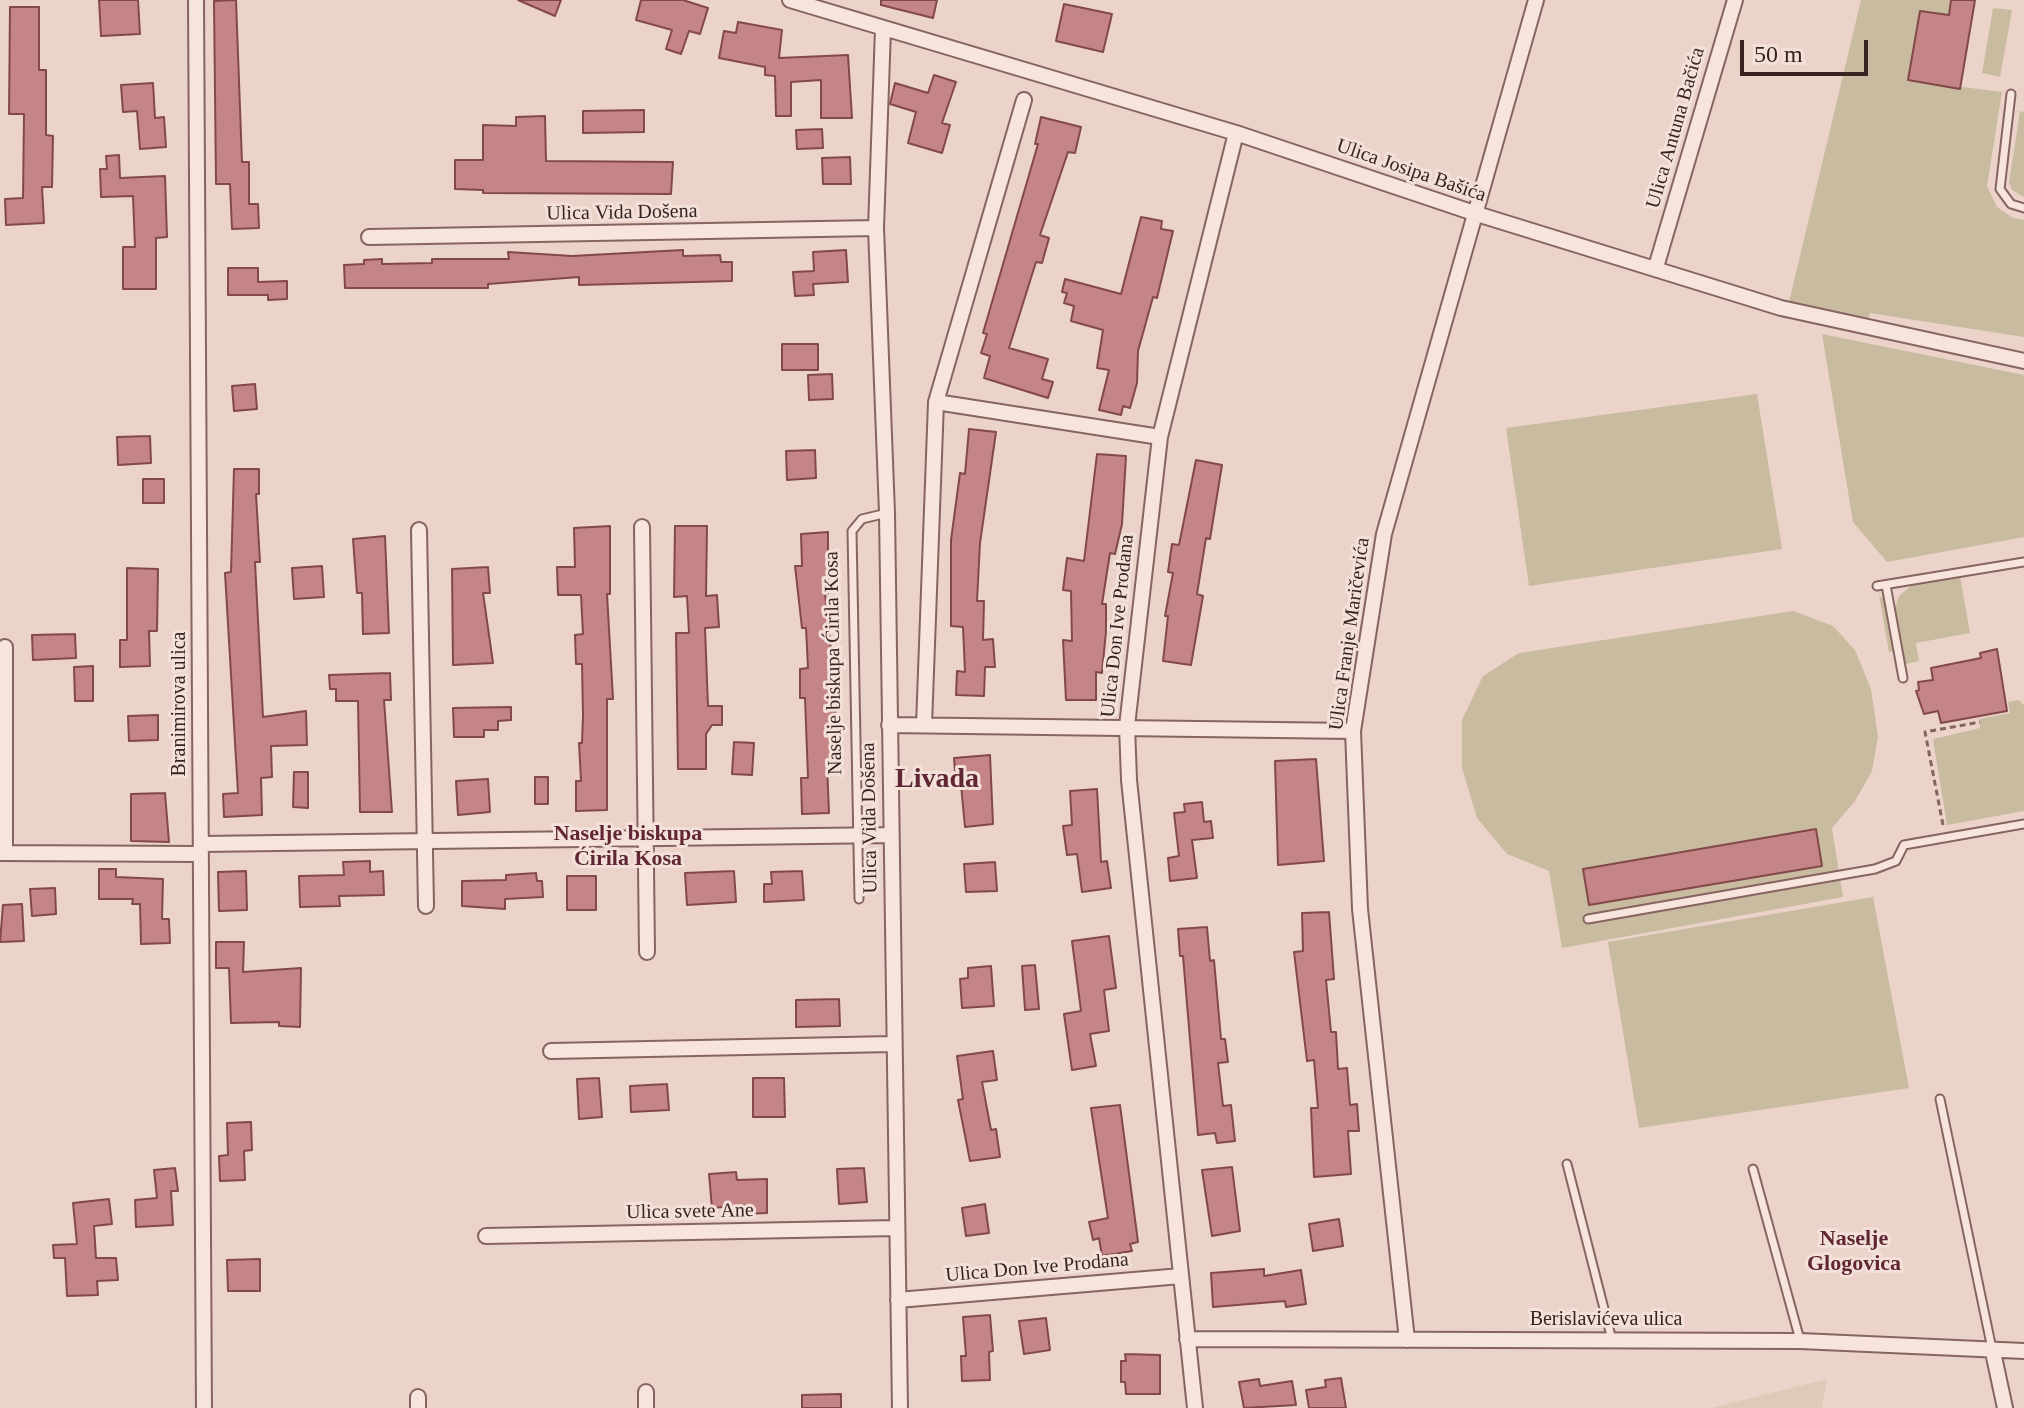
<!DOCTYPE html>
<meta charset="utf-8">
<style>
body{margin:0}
#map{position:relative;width:2024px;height:1408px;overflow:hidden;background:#ebd3ca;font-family:"Times New Roman",serif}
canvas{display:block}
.scale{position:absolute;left:1740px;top:40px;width:128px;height:36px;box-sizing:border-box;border:4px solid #382322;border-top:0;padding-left:10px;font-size:24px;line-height:28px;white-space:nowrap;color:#382322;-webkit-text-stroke:6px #f3e1d9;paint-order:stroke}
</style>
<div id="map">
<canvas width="2024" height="1408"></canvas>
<div class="scale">50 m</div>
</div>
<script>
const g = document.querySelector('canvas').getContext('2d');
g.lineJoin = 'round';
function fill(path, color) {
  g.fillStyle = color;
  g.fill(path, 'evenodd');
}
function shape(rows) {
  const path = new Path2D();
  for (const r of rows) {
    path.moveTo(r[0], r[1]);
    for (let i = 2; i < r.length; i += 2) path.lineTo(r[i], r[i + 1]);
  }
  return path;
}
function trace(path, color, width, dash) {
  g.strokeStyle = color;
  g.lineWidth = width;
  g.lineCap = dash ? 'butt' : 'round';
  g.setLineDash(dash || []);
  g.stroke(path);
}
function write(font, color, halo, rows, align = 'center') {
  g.font = font + ' "Times New Roman",serif';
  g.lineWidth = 6;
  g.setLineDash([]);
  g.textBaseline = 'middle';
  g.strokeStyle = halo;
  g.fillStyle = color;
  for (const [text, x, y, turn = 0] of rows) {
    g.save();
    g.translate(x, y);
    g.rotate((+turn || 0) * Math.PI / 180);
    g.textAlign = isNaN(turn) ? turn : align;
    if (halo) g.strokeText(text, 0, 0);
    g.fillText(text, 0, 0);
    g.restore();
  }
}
fill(shape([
 [1827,1379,1822,1408,1711,1408]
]), '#e0c9b9');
fill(shape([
 [1861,0,1951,0,1949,15,1920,11,1908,80,2002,92,1987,186,1997,207,2013,218,2024,220,2024,337,1870,313,1868,323,1788,306],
 [1993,8,2012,10,2000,77,1982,73],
 [2020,111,2024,112,2024,197,2012,190,2009,183],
 [1822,334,2024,375,2024,537,1887,562,1853,522],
 [1757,394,1782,549,1529,586,1506,428],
 [1960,576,1970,633,1916,643,1919,661,1905,664,1895,608,1899,596,1912,585],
 [1879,595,1885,601,1894,651,1889,652],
 [1793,611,1833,626,1855,650,1871,689,1878,737,1872,771,1855,801,1832,828,1843,897,1562,948,1549,871,1507,854,1477,818,1462,768,1462,720,1483,676,1519,653],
 [2019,700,2024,705,2024,811,1947,825,1933,739,1980,728,1979,719,2010,713,2008,702],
 [1873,897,1909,1088,1639,1128,1608,942]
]), '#c8bb9f');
const building = shape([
 [99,0,138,0,140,34,101,36,99,0],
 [236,0,242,162,249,162,249,204,258,204,259,228,232,229,230,184,216,184,214,1,236,0],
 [518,0,561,0,555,16,518,0],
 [641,0,683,0,708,8,700,34,689,31,681,54,666,49,672,30,636,20,641,0],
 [881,0,937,0,933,18,881,5,881,0],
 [1951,0,1975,0,1960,89,1908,80,1920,11,1949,15,1951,0],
 [1064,4,1112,14,1103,52,1056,41,1064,4],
 [10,7,39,7,39,70,46,70,46,135,53,136,52,187,42,187,44,223,6,225,5,199,23,198,24,114,9,114,10,7],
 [738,22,782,30,779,58,848,55,852,118,821,118,821,80,791,82,791,116,776,116,775,76,765,75,765,67,719,58,724,31,736,33,738,22],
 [934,75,956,82,942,123,950,125,942,153,908,143,916,112,890,104,895,83,928,93,934,75],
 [153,83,155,118,164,117,166,147,140,149,137,111,123,112,121,85,153,83],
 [644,110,644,132,583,133,583,111,644,110],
 [545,116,546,161,673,162,671,194,483,193,483,190,455,189,455,160,483,160,483,125,516,126,516,117,545,116],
 [1041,117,1081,127,1075,153,1068,152,1040,235,1049,238,1042,263,1036,262,1009,348,1048,359,1042,379,1053,382,1048,398,984,378,990,356,981,353,987,334,983,333,1038,144,1035,144,1041,117],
 [822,129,823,148,797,149,796,130,822,129],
 [119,155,120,178,165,176,167,237,156,238,156,289,123,289,123,247,135,247,133,196,101,197,100,169,107,169,106,156,119,155],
 [850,157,851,184,823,184,822,158,850,157],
 [1141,217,1162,221,1161,229,1173,231,1157,298,1153,297,1138,351,1137,383,1130,408,1123,406,1121,415,1099,410,1109,370,1097,368,1103,330,1071,321,1074,306,1064,303,1067,293,1062,292,1065,279,1121,294,1141,217],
 [683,250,683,256,720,255,721,262,732,262,732,281,579,285,579,277,488,284,488,288,345,288,344,265,364,264,364,260,382,259,382,264,432,263,432,259,509,259,508,252,572,256,683,250],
 [846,250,848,282,813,284,814,295,795,296,793,272,814,271,813,252,846,250],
 [228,268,258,268,258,282,287,281,287,299,268,300,268,295,228,295,228,268],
 [782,344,818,344,818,370,782,370,782,344],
 [832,374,833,399,809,400,808,375,832,374],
 [255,384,257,409,234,411,232,386,255,384],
 [969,429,996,432,980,543,977,601,984,601,983,640,993,639,995,667,985,667,984,696,956,695,957,671,965,672,963,627,951,626,951,540,960,473,965,474,969,429],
 [150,436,151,463,118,465,117,437,150,436],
 [815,450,816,478,787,480,786,451,815,450],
 [1097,454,1126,456,1122,524,1115,554,1110,553,1102,604,1106,604,1106,631,1102,673,1096,672,1096,700,1066,700,1063,640,1072,641,1071,591,1063,590,1067,558,1084,561,1097,454],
 [1196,460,1222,465,1210,539,1206,538,1197,594,1203,596,1191,665,1163,661,1168,616,1165,616,1173,573,1168,572,1172,544,1179,545,1196,460],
 [234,469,259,469,259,494,256,494,260,562,255,562,263,717,306,711,307,745,271,746,272,777,261,778,262,815,224,817,223,794,238,793,225,573,231,572,234,469],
 [143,479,164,479,164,503,143,503,143,479],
 [610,526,610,594,607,594,613,699,607,699,607,810,576,811,576,781,581,781,579,743,582,743,583,715,582,664,576,664,575,635,583,634,581,595,558,595,557,567,575,567,574,528,610,526],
 [675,526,707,526,706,596,717,595,719,627,705,628,708,706,722,706,722,725,712,725,706,734,706,769,678,769,676,633,689,633,687,596,674,597,675,526],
 [828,532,828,593,825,593,832,661,828,661,829,704,835,704,836,764,827,764,829,813,802,814,801,778,808,778,805,698,800,698,800,669,808,668,806,628,802,628,795,566,802,566,801,534,828,532],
 [385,536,389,633,363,634,362,593,357,593,353,539,385,536],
 [322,566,324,597,294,599,292,568,322,566],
 [488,567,490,593,483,593,493,663,453,665,452,569,488,567],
 [127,568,158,569,157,631,149,631,150,666,120,667,120,640,127,640,127,568],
 [75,634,76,658,33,660,32,635,75,634],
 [1997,649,2007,711,1941,723,1938,711,1924,714,1916,691,1919,690,1918,682,1933,680,1931,668,1981,658,1980,653,1997,649],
 [93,666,93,701,75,701,74,667,93,666],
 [390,673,391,700,384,700,392,812,360,812,358,701,336,701,336,689,330,689,329,675,390,673],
 [511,707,511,720,498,721,498,730,484,730,484,737,454,737,453,708,511,707],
 [158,715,158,740,129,741,128,716,158,715],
 [734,742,754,743,752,775,732,774,734,742],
 [990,755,993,824,965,827,961,785,956,785,954,758,990,755],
 [1316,759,1324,861,1278,865,1275,761,1316,759],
 [294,772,308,772,308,808,293,807,294,772],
 [535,777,548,777,548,804,535,804,535,777],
 [488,779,490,812,458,815,456,781,488,779],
 [1097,789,1101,862,1107,861,1111,888,1082,892,1077,854,1067,855,1063,826,1072,825,1070,791,1097,789],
 [165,793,169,842,131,841,131,794,165,793],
 [1202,802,1204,822,1211,821,1213,838,1192,840,1197,878,1170,881,1168,858,1179,856,1174,813,1185,812,1184,804,1202,802],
 [1816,829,1822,866,1589,905,1583,869,1816,829],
 [370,861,370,872,383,871,384,895,339,896,340,906,300,907,299,876,344,875,343,862,370,861],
 [995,862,997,891,966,892,964,864,995,862],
 [99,869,116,869,116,877,163,879,162,919,169,919,170,943,141,944,140,904,132,904,133,899,99,899,99,869],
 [246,871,247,910,219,911,218,872,246,871],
 [734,871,736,902,687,905,685,873,734,871],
 [802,871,804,900,764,902,764,884,772,884,771,872,802,871],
 [536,873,537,881,542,881,543,897,505,899,505,909,462,906,462,881,506,880,506,875,536,873],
 [567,876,596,876,596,910,567,910,567,876],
 [55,888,56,914,32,916,30,889,55,888],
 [22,904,24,941,0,942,3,905,22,904],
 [1329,912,1334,979,1326,980,1331,1032,1336,1032,1338,1069,1347,1068,1350,1105,1357,1104,1359,1131,1348,1131,1351,1174,1314,1177,1311,1108,1318,1108,1314,1060,1307,1061,1294,952,1303,951,1302,913,1329,912],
 [1207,927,1210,961,1214,960,1221,1039,1225,1039,1228,1062,1218,1063,1223,1106,1231,1105,1235,1141,1217,1143,1215,1133,1198,1135,1183,956,1180,956,1178,929,1207,927],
 [1109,936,1116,988,1104,990,1109,1031,1090,1034,1096,1066,1072,1070,1064,1014,1081,1011,1072,941,1109,936],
 [216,942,244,942,243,972,301,968,300,1027,279,1026,279,1022,231,1023,229,968,216,968,216,942],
 [1035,965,1039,1009,1025,1010,1022,966,1035,965],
 [991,966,994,1006,962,1008,960,979,968,978,968,968,991,966],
 [839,999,840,1026,796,1027,796,1000,839,999],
 [993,1051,997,1080,982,1082,991,1130,996,1129,1000,1157,970,1161,958,1100,963,1099,957,1056,993,1051],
 [599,1078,602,1117,579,1119,577,1079,599,1078],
 [753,1078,784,1078,785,1117,753,1117,753,1078],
 [667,1084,669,1110,631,1112,630,1086,667,1084],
 [1120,1105,1138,1242,1130,1244,1132,1251,1102,1256,1099,1238,1093,1240,1089,1222,1108,1218,1091,1108,1120,1105],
 [251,1122,252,1150,244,1151,245,1180,220,1181,219,1156,228,1155,227,1123,251,1122],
 [1232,1167,1240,1231,1212,1236,1202,1170,1232,1167],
 [175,1168,178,1191,171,1191,173,1225,136,1227,135,1200,157,1198,154,1170,175,1168],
 [864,1168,867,1202,839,1204,837,1169,864,1168],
 [736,1172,737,1180,767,1179,767,1213,744,1214,744,1205,712,1208,709,1174,736,1172],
 [109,1199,112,1224,94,1226,96,1258,116,1258,118,1280,97,1281,98,1295,67,1296,65,1258,54,1258,53,1245,77,1244,73,1203,109,1199],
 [985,1204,989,1233,966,1236,962,1208,985,1204],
 [1339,1219,1343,1246,1313,1251,1309,1224,1339,1219],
 [260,1259,260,1291,228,1291,227,1260,260,1259],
 [1264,1269,1264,1276,1301,1270,1306,1304,1286,1307,1285,1301,1213,1307,1211,1273,1264,1269],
 [990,1315,993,1351,989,1352,990,1380,962,1381,961,1356,966,1356,963,1317,990,1315],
 [1046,1318,1050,1350,1024,1354,1019,1321,1046,1318],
 [1125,1354,1160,1355,1160,1394,1126,1394,1125,1382,1121,1382,1121,1361,1126,1361,1125,1354],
 [1341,1378,1346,1408,1309,1408,1306,1390,1326,1387,1325,1380,1341,1378],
 [1259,1379,1260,1386,1292,1381,1296,1405,1244,1408,1239,1382,1259,1379],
 [841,1394,841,1408,802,1408,802,1395,841,1394]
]);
fill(building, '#c58485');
trace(building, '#83484a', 2);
const service = shape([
 [2011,94,2000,189,2011,204,2024,208],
 [1886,585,1903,678],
 [1877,586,2024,562],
 [859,899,852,531,862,519,887,513],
 [1588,919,1875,869,1896,861,1904,845,2024,824],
 [1940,1099,1992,1349],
 [1567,1164,1612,1340],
 [1753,1169,1800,1340]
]);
const minor = shape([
 [196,0,204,1408],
 [790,0,1236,133,1477,214,1781,308,2024,361],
 [883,29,876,228,887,513,900,1408],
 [369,237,876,228],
 [1656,267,1735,0],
 [936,402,1160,437],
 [642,527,647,952],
 [419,530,426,906],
 [5,647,5,853],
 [889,725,1353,731],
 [924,725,936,402,1024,100],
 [201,844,891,835],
 [0,853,201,854],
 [551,1051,892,1044],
 [486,1236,896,1228],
 [898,1300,1181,1276],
 [1187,1339,1800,1341,2024,1351],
 [1407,1340,1360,909,1353,731,1384,534,1536,0],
 [1993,1352,2005,1408],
 [646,1392,646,1408],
 [418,1397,418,1408],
 [1195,1408,1129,780,1127,726,1160,437,1236,133]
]);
trace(service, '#866460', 11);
trace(minor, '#866460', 18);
trace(shape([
 [1943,825,1925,732,1980,722]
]), '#866460', 3, [6, 4]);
trace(service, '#f6e4dd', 7);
trace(minor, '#f6e4dd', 14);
write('20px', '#382322', '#f3e1d9', [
 ["Ulica Antuna Bačića",1676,128,-74],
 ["Ulica Josipa Bašića",1411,171,19],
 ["Ulica Vida Došena",622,213,-1],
 ["Ulica Don Ive Prodana",1118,626,-84],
 ["Ulica Franje Maričevića",1350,634,-82],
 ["Naselje biskupa Ćirila Kosa",834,663,-91],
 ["Branimirova ulica",180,704,-90],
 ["Ulica Vida Došena",870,818,-91],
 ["Ulica svete Ane",690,1212,-1],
 ["Ulica Don Ive Prodana",1037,1268,-5],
 ["Berislavićeva ulica",1606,1320]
]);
write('bold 22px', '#602633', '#f3e1d9', [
 ["Naselje biskupa",628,834],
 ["Ćirila Kosa",628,859],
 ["Naselje",1854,1239],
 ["Glogovica",1854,1264]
]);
write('bold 28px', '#602633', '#f3e1d9', [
 ["Livada",937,780]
]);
</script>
